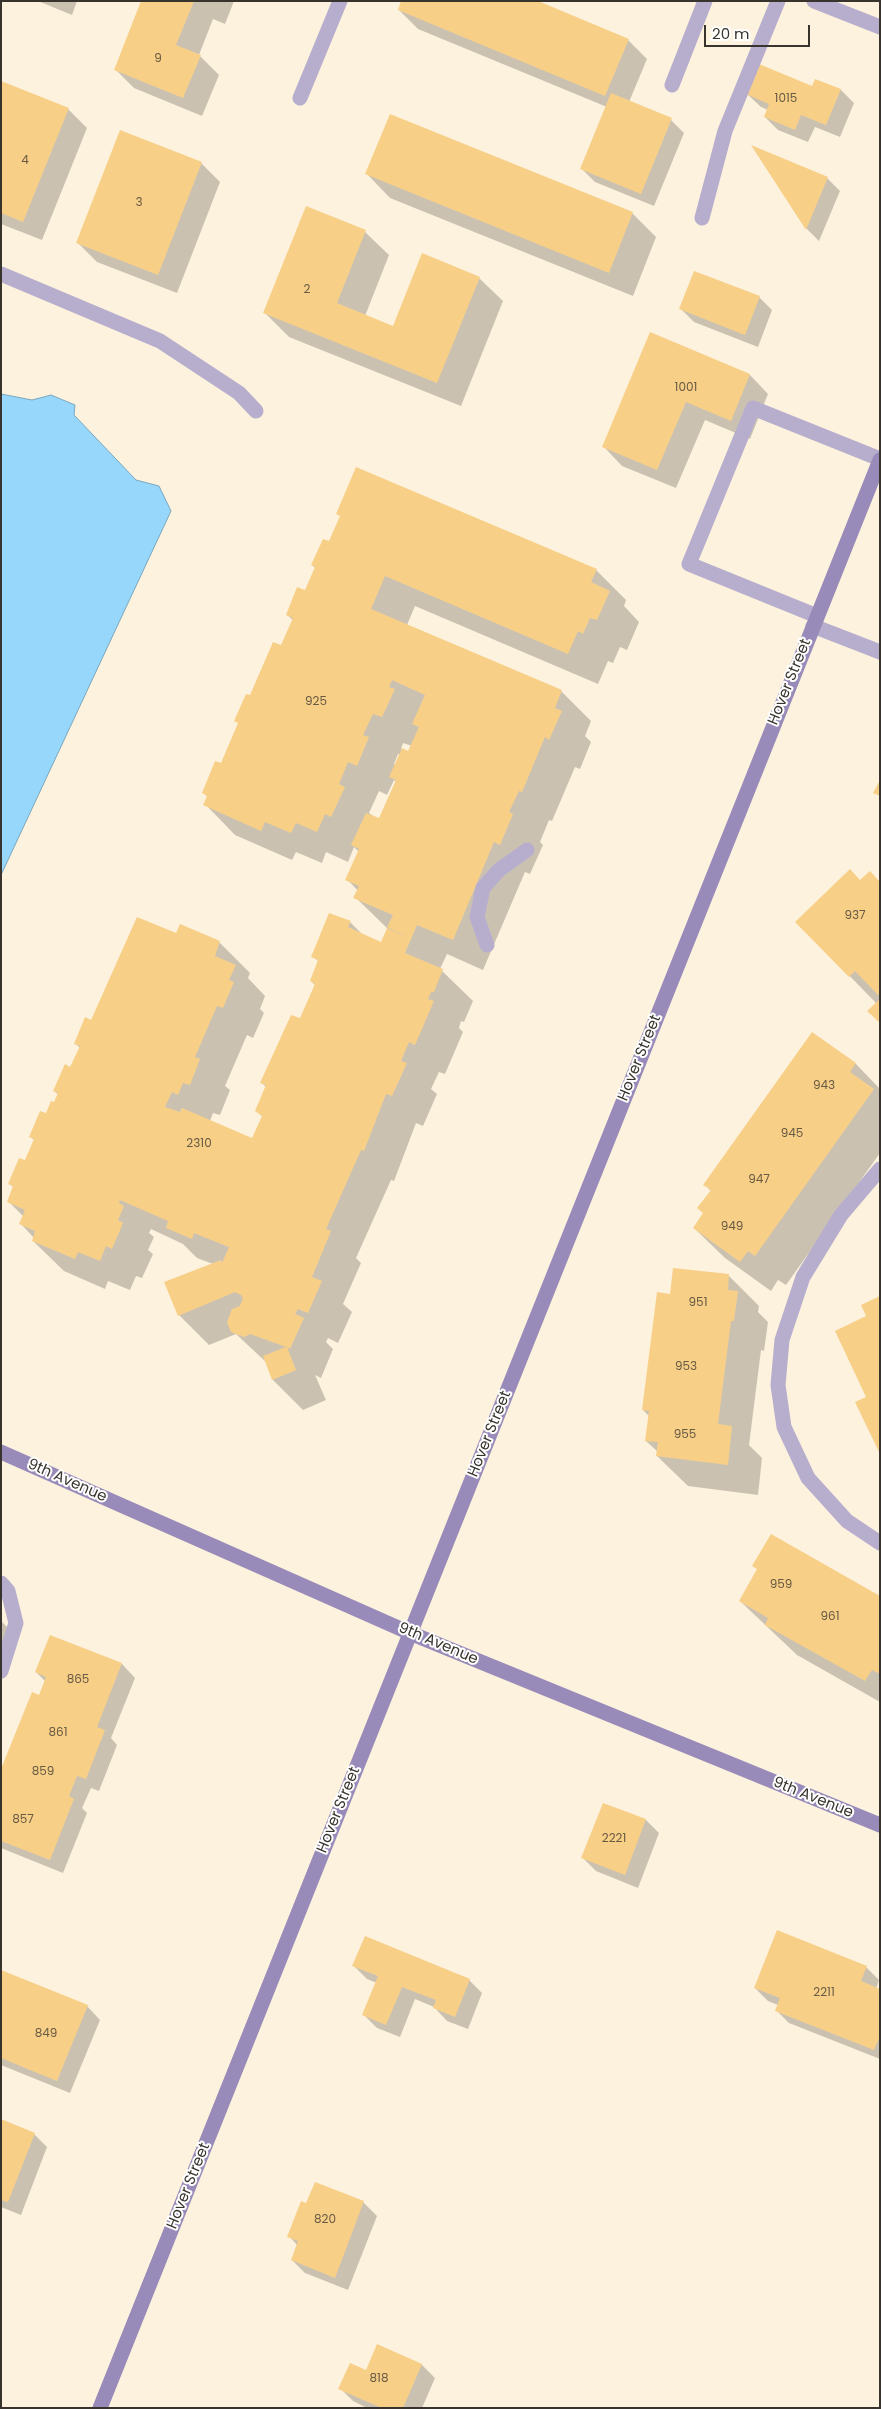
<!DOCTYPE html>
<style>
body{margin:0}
#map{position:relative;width:881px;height:2409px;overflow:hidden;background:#fdf2de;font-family:Poppins,sans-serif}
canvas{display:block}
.frame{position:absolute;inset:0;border:2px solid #38342d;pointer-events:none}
.scale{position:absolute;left:704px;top:25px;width:106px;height:22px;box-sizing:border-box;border:2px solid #38342d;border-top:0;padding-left:6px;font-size:15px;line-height:18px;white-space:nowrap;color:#38342d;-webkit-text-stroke:4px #fff;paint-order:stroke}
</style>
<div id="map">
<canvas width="881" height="2409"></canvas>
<div class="frame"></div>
<div class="scale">20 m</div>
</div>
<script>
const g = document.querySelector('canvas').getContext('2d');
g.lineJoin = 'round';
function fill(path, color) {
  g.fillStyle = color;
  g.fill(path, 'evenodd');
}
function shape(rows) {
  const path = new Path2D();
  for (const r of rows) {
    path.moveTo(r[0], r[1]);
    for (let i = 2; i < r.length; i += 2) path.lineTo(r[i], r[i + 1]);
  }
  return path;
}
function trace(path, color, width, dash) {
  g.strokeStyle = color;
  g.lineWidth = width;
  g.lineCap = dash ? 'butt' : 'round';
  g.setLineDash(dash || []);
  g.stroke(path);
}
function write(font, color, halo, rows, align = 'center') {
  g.font = font + ' Poppins,sans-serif';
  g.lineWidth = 4;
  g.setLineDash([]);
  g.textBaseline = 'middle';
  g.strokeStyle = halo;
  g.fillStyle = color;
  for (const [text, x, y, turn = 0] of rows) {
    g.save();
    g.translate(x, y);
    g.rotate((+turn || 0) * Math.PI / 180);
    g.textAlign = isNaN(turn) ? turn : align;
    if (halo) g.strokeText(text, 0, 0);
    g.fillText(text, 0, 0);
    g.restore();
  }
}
const water = shape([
 [1,394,32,400,51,395,75,405,74,415,136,480,159,486,171,511,1,875,1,394]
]);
fill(water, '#97d7fb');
trace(water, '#7aa6bd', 1);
fill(shape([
 [38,1,77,1,72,15],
 [142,1,234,1,225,24,213,19,199,55,219,75,202,116,134,88,115,69],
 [399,10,628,40,647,59,629,102,671,120,684,133,654,206,595,182,582,169,607,107,418,29],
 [816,80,841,90,854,103,840,137,815,127,808,142,778,130,765,117,768,110,761,107,747,94,812,87],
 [1,82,68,109,87,128,42,240,1,224],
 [390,116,632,213,656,237,633,296,390,198,367,174],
 [754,147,827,178,840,191,819,241,807,229],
 [201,163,220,182,177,293,97,262,78,243],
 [365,232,389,255,365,316,394,327,479,278,503,301,461,406,289,337,265,313],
 [759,297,772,310,758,347,694,322,681,309],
 [651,334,750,375,768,394,750,439,705,420,676,488,622,466,604,447],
 [329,543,596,570,626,600,624,606,639,622,627,650,620,647,613,663,608,661,598,684,415,606,407,625,561,691,591,721,585,736,591,742,580,769,575,767,552,821,549,820,540,842,543,845,530,874,525,872,483,970,447,954,440,969,473,1001,464,1022,461,1021,459,1028,463,1032,445,1074,439,1072,431,1089,437,1094,423,1126,416,1123,394,1181,391,1180,356,1258,361,1263,343,1304,352,1312,338,1343,328,1338,326,1342,333,1349,321,1378,315,1375,326,1400,303,1410,273,1380,267,1363,236,1334,209,1345,179,1315,213,1264,197,1258,183,1244,151,1229,149,1233,154,1237,148,1250,153,1254,142,1278,136,1276,130,1290,108,1281,105,1289,64,1271,33,1241,34,1238,21,1224,24,1217,8,1201,14,1188,9,1183,26,1161,35,1141,30,1136,55,1104,59,1095,54,1091,71,1069,80,1048,75,1043,92,1021,176,935,181,925,220,943,250,973,248,978,265,996,260,1009,264,1013,253,1038,247,1035,225,1086,230,1090,220,1115,213,1113,210,1121,252,1140,263,1117,256,1111,266,1087,262,1083,300,1020,316,986,311,981,319,962,313,956,350,922,363,935,381,943,388,929,355,897,358,891,347,879,359,852,354,847,348,862,326,852,322,863,296,852,292,860,235,835,205,804,208,797,203,792,222,765,251,697,282,646,293,620,287,615,306,592,316,569,312,565],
 [403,743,412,746,409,752,401,749],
 [398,754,400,755,396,766,394,764],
 [394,780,396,782,379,820,369,813,379,791,387,795],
 [860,881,880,883,880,1022,877,1004,797,922],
 [812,1033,856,1064,880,1089,880,1153,786,1285,778,1280,771,1291,725,1258,694,1228,704,1213,711,1191,705,1185],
 [729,1276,759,1306,758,1312,768,1322,764,1351,761,1350,749,1445,762,1458,758,1495,688,1486,657,1456,658,1452,646,1441,649,1416,643,1410,671,1296],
 [754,1566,880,1598,880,1702,797,1655,740,1601,758,1570],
 [1,1621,9,1629,1,1649],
 [50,1636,122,1664,135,1678,111,1738,117,1745,99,1791,91,1788,82,1808,87,1813,63,1873,1,1848,1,1801,46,1682,36,1672],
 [604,1805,646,1820,659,1833,638,1888,596,1871,583,1858],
 [354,1966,469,1980,482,1993,468,2029,447,2021,434,2007,415,1999,400,2037,377,2028,364,2015,377,1983,367,1979],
 [866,1967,879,1980,876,1989,880,1990,880,2059,789,2023,776,2010,778,2005,768,2001,755,1988],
 [1,1972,87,2006,100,2020,70,2093,1,2065],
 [1,2121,34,2134,47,2147,21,2215,1,2207],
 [363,2202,377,2216,348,2290,305,2273,292,2260,298,2246,289,2236,307,2205],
 [378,2346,422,2365,435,2378,422,2408,367,2408,353,2401,340,2388,367,2372]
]), '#0003');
fill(shape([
 [141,1,194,1,176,45,201,55,183,98,114,70],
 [401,1,538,1,629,39,605,96,398,10],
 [759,64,812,86,815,79,841,89,826,125,801,115,795,130,764,117,769,104,746,94],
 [1,81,69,108,23,222,1,213],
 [611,93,672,118,641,194,580,169],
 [390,114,633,212,609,273,365,174],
 [120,130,202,162,158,275,76,243],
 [751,145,828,177,806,230],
 [306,206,366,230,337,303,393,326,422,253,480,277,437,383,263,313],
 [694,271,760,296,745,335,679,309],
 [650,332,750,374,731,421,686,402,657,470,602,447],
 [356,467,597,569,591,582,610,591,597,620,590,618,583,634,578,631,568,654,385,576,371,609,562,690,555,708,562,711,549,740,545,737,522,792,519,791,509,812,513,814,500,845,494,842,453,940,417,925,405,953,443,969,434,992,431,992,428,999,434,1001,415,1045,409,1042,401,1061,407,1063,392,1096,386,1094,364,1151,361,1150,326,1229,331,1231,312,1277,322,1281,308,1313,298,1309,295,1314,304,1318,290,1349,287,1347,296,1370,272,1380,263,1356,286,1347,250,1334,244,1337,231,1332,227,1322,232,1309,240,1306,243,1298,241,1295,235,1292,178,1316,164,1282,221,1260,222,1263,229,1247,194,1233,192,1239,166,1228,168,1221,120,1200,119,1203,124,1206,118,1220,123,1223,112,1249,106,1246,100,1261,78,1252,75,1259,32,1241,35,1231,19,1224,25,1210,7,1202,13,1186,8,1184,19,1158,25,1160,34,1139,29,1137,40,1111,46,1113,51,1101,54,1102,58,1093,53,1091,65,1064,70,1067,80,1046,74,1044,85,1017,91,1020,137,917,176,933,180,924,220,941,215,956,236,965,229,980,234,982,223,1008,217,1006,195,1057,200,1059,190,1085,183,1083,178,1095,172,1092,165,1107,180,1112,182,1108,252,1138,262,1116,255,1111,266,1085,260,1083,291,1015,300,1018,315,984,310,981,318,960,311,957,329,913,351,921,348,927,381,942,387,928,409,938,387,927,393,915,353,898,359,886,345,880,359,849,351,845,366,813,379,818,396,780,389,777,402,748,408,751,419,727,412,724,425,695,392,680,389,687,395,689,382,717,373,714,363,735,369,737,357,766,348,762,339,784,345,787,331,817,325,814,317,832,296,823,291,833,265,822,261,831,203,805,207,796,202,793,215,761,221,763,238,723,234,721,246,694,250,695,273,642,281,645,293,618,286,615,297,587,305,590,315,567,311,565,323,539,329,541,340,516,336,514],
 [880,780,880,796,873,793],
 [850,869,860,880,870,871,880,882,880,997,855,971,849,977,795,922],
 [880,999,880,1023,867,1011],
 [812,1032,856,1063,850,1072,874,1089,755,1256,748,1251,740,1262,693,1228,703,1213,697,1208,711,1190,703,1185],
 [673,1268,729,1274,728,1290,738,1291,734,1321,731,1321,718,1424,732,1426,728,1465,656,1456,658,1442,645,1441,649,1411,642,1410,657,1292,670,1294],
 [880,1296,880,1454,855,1402,866,1397,835,1331,866,1316,861,1305],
 [771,1534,880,1596,880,1674,872,1670,865,1681,765,1625,768,1618,739,1601,757,1569,752,1566],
 [50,1635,122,1663,97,1727,105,1730,86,1779,77,1776,69,1796,74,1799,50,1860,1,1841,1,1769,32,1692,39,1695,46,1677,35,1672],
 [603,1803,646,1819,625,1875,581,1858],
 [777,1930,867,1966,861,1981,880,1989,880,2036,874,2050,775,2011,780,1998,754,1988],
 [365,1936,470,1979,455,2017,433,2008,436,2000,402,1987,386,2025,362,2015,378,1976,352,1966],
 [1,1970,88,2005,57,2081,1,2058],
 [1,2119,35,2133,8,2202,1,2200],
 [315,2182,364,2201,335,2278,291,2260,298,2241,287,2237,301,2201,306,2203],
 [377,2344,422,2364,403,2408,382,2408,338,2389,350,2363,366,2370]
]), '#f8cf87');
trace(shape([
 [672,85,705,1],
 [702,218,725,131,778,1],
 [1,274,160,341,239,393,256,411],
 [817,616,689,564,753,408,880,459],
 [487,945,477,917,483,888,499,870,527,850],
 [1,1583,8,1591,16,1623,1,1671]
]), '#b7adcd', 15);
trace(shape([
 [814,1,880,27],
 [300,98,340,1],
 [813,626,880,652],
 [880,1169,841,1215,803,1277,782,1340,778,1385,784,1427,808,1478,847,1521,880,1543]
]), '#b7adcd', 15);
trace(shape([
 [1,1452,410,1633,880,1825],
 [100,2408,880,460]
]), '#998bb9', 15);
write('12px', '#685b44', null, [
 ["9",158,59],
 ["1015",786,99],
 ["4",25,161],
 ["3",139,203],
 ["2",307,290],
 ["1001",686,388],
 ["925",316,702],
 ["937",855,916],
 ["943",824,1086],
 ["945",792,1134],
 ["2310",199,1144],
 ["947",759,1180],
 ["949",732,1227],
 ["951",698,1303],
 ["953",686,1367],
 ["955",685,1435],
 ["959",781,1585],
 ["961",830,1617],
 ["865",78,1680],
 ["861",58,1733],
 ["859",43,1772],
 ["857",23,1820],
 ["2221",614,1839],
 ["2211",824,1993],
 ["849",46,2034],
 ["820",325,2220],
 ["818",379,2379]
]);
write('15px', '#38342d', '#fff', [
 ["Hover Street",790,682,-68],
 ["Hover Street",640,1058,-68],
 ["Hover Street",490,1434,-68],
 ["9th Avenue",67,1481,24],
 ["9th Avenue",438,1644,23],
 ["9th Avenue",813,1798,22],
 ["Hover Street",339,1810,-68],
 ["Hover Street",189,2186,-68]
]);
</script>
